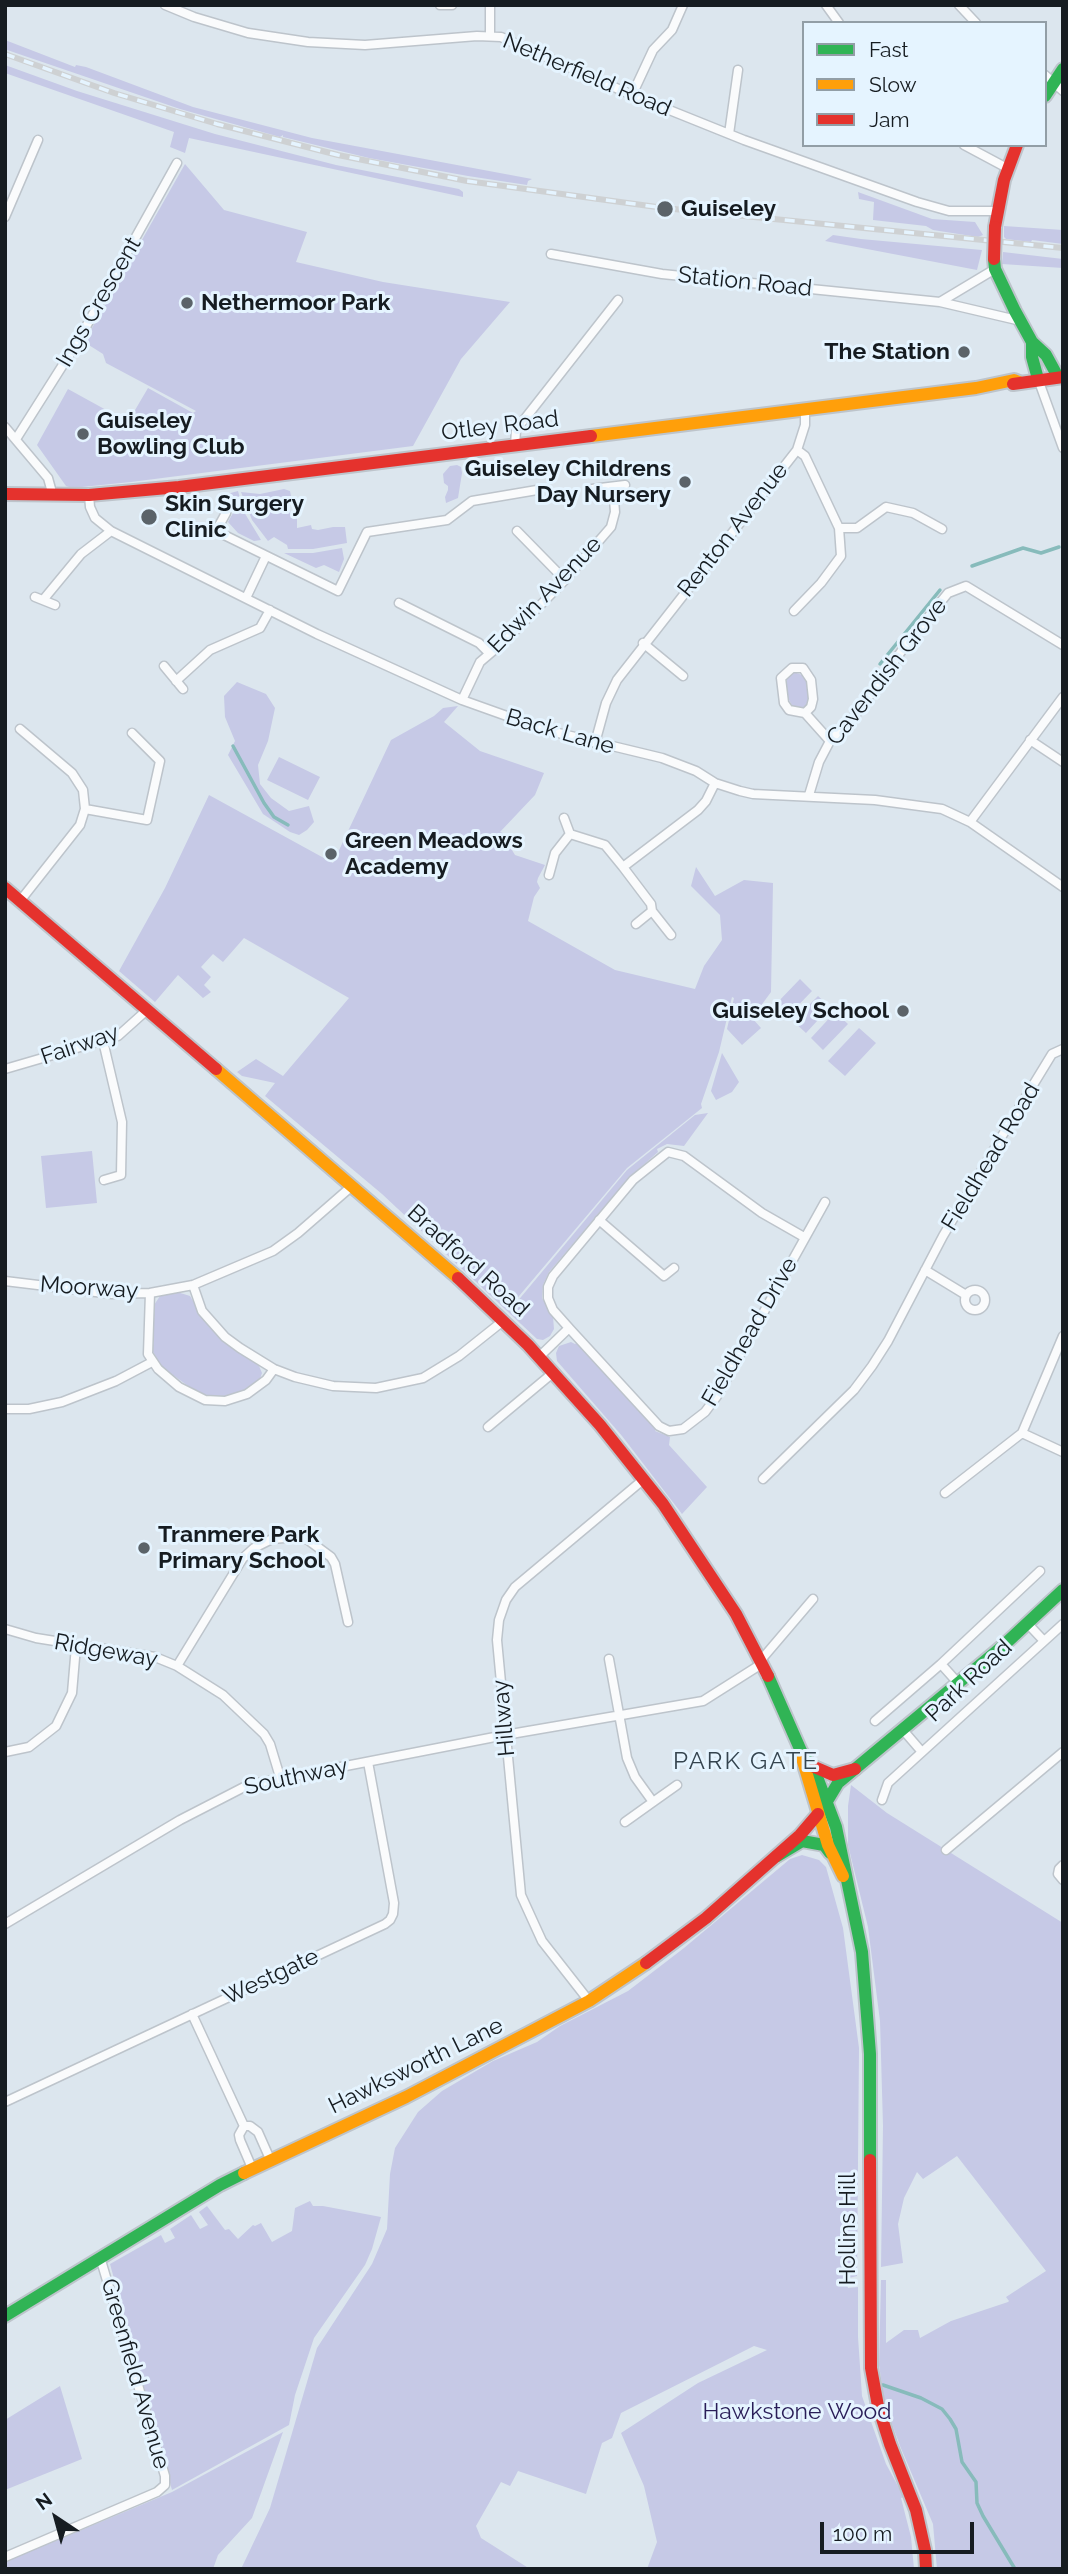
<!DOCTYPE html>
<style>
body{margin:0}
#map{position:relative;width:1068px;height:2574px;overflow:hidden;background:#dce6ee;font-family:Raleway,sans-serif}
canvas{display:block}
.frame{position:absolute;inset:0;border:7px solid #161c21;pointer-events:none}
.legend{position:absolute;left:802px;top:21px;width:245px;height:126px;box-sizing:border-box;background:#e5f4ff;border:2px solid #929ea6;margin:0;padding:9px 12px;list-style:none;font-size:21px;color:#161c21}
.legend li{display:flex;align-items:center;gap:14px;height:35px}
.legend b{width:35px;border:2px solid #929ea6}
.north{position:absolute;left:21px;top:2483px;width:70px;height:70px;-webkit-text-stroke:5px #e5f4ff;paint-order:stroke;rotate:324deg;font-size:19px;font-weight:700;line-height:28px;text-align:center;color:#161c21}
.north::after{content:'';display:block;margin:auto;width:24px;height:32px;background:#161c21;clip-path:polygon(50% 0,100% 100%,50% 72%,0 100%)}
.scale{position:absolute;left:820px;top:2522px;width:154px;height:32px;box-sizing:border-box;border:4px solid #161c21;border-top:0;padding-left:9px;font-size:21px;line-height:24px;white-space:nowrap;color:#161c21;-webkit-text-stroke:5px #e5f4ff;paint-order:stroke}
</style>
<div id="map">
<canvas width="1068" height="2574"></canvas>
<div class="frame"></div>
<ul class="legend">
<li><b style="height:9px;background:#30b455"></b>Fast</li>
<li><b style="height:9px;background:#ff9f0a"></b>Slow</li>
<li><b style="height:9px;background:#e5322d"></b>Jam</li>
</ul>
<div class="north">N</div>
<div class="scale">100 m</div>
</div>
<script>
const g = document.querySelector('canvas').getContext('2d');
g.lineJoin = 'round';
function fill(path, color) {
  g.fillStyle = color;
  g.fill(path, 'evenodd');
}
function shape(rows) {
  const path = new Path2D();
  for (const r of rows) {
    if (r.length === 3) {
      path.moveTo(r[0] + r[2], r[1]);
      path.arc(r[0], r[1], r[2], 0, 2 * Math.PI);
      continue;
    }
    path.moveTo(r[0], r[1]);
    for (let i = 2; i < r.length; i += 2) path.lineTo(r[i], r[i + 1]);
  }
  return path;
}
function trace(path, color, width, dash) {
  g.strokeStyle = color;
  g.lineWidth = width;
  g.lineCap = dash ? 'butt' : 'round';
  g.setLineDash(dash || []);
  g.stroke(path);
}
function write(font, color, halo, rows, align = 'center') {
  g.font = font + ' Raleway,sans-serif';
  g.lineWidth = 6;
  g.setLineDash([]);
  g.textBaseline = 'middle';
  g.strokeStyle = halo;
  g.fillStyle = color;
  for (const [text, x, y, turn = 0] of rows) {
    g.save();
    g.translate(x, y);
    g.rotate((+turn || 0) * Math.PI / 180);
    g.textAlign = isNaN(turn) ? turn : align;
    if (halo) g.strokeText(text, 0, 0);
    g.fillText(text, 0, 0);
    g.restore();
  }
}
fill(shape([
 [5,40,75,67,76,65,86,67,193,107,312,138,532,179,528,181,527,185,468,176,369,158,283,137,283,135,280,137,180,109,13,52,5,49],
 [5,65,77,91,215,134,336,165,459,189,463,192,463,197,189,138,185,153,170,147,174,132,5,73],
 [185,164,224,210,307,232,296,262,383,282,510,302,461,359,413,446,131,482,72,488,66,486,37,445,68,389,128,422,148,388,193,413,196,411,106,363,103,354,84,342],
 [858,192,932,219,975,222,983,235,978,237,933,230,926,226,873,220,874,202,859,199],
 [1004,226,1063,230,1063,244,1032,240,1031,242,1006,239,1004,237],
 [833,235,861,239,982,250,977,270,825,241],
 [1003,252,1063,259,1063,268,1002,264],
 [457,465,461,467,462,473,458,498,446,503,445,497,448,490,448,486,444,483,443,474,450,466],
 [284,489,290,491,291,496,288,497,289,509,292,514,297,513,297,528,311,525,312,529,318,530,333,527,345,527,347,543,313,549,288,549,287,545,274,537,268,541,252,520,241,492,260,494],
 [238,491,244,512,261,540,254,541,238,533,228,522,238,504,228,499,225,501,216,497],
 [342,548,344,559,339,572,324,565,316,568,284,553,313,553],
 [794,672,802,675,808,684,809,701,803,709,793,707,787,696,787,678],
 [237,682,266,694,275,708,268,741,258,765,260,784,271,798,289,811,309,806,314,822,307,830,299,835,290,832,263,814,228,755,235,741,225,717,224,696],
 [458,706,444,722,480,751,544,773,535,795,500,832,508,835,507,842,515,855,545,865,538,878,537,882,540,888,534,897,528,921,615,970,695,989,704,966,722,940,720,915,691,886,696,867,715,896,744,880,773,883,771,992,752,1018,761,1028,742,1045,727,1029,734,998,732,997,719,1052,701,1104,702,1108,627,1168,514,1302,511,1309,627,1170,695,1115,708,1113,684,1146,667,1144,657,1149,658,1152,631,1176,549,1272,543,1285,542,1298,553,1317,554,1329,550,1336,543,1340,537,1339,382,1194,265,1096,275,1083,242,1076,237,1072,256,1059,283,1076,349,998,244,938,223,962,213,954,201,967,211,977,204,985,211,992,203,998,178,975,155,1002,119,971,165,888,209,795,333,863,391,740,434,716,443,708],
 [279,757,320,777,308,800,267,780],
 [800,979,812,991,787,1017,775,1005],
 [818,996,830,1007,806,1033,793,1021],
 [835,1012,848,1024,823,1050,811,1038],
 [859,1028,876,1043,845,1076,828,1061],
 [722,1053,739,1082,732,1092,716,1100,711,1091],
 [92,1151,97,1203,46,1208,41,1156],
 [177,1292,190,1296,209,1327,259,1366,262,1373,260,1379,242,1391,231,1396,210,1396,195,1391,162,1367,153,1352,154,1305,160,1296],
 [571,1342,575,1344,578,1342,657,1428,655,1431,670,1437,669,1445,707,1487,682,1514,622,1436,557,1361,556,1353,559,1346],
 [851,1785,887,1813,1063,1923,1063,2569,937,2569,933,2524,900,2446,885,2405,879,2365,881,2280,886,2280,886,2343,904,2330,918,2330,920,2338,951,2321,1008,2302,1009,2301,1006,2297,1046,2271,957,2156,923,2179,917,2172,904,2198,898,2224,903,2263,881,2267,883,2126,880,2021,868,1927,848,1845,848,1806],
 [802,1855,819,1860,826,1867,843,1928,859,2048,857,2276,845,2279,848,2288,858,2287,858,2337,862,2396,886,2464,904,2497,901,2498,911,2537,914,2569,647,2569,657,2542,644,2486,621,2433,698,2383,767,2350,754,2346,621,2413,612,2438,602,2443,586,2494,518,2471,510,2486,501,2482,476,2526,481,2538,530,2569,241,2569,270,2508,317,2348,372,2264,387,2229,390,2174,395,2148,418,2112,442,2091,493,2061,537,2042,560,2026,628,1991,684,1948,790,1859],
 [310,2201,313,2206,323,2206,381,2217,372,2249,365,2265,314,2338,295,2395,289,2425,172,2490,110,2264,161,2235,165,2243,175,2238,170,2229,191,2215,200,2229,208,2225,199,2212,207,2206,225,2230,229,2229,238,2239,253,2225,255,2226,261,2223,272,2242,292,2231,295,2208],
 [60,2386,82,2459,5,2490,5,2420],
 [283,2432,252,2518,218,2555,213,2569,5,2569,5,2562,172,2492]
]), '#c6c9e6');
trace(shape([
 [972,566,1023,548,1041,553,1059,547],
 [880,664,940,590],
 [233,746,264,803,274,817,288,825],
 [883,2385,921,2398,942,2409,950,2419,956,2429,962,2462,976,2482,977,2503,983,2516,1015,2569]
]), '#87bbbb', 3.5);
const street = shape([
 [165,5,194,17,248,33,308,42,365,45,477,36,501,37,632,95,744,140,917,202,949,211,997,211],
 [440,5,452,5],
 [490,5,490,36],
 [826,5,839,23],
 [959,5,976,23],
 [1045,75,1063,91],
 [632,95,653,50,672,30,683,5],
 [729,134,738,70],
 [964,145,1007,168],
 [5,217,38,140],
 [551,254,662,274,940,302,1021,321],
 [940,302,995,269],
 [1038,379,1063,448],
 [5,427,48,478,53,496],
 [16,439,78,341,177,163],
 [515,446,516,430,618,300],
 [592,489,625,485],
 [89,495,90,507,95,518,111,531,317,634,462,700,546,730,662,758,696,771,715,783,740,791,753,794,875,800,942,809,970,822,1063,887],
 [226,513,216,531,338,591,367,532,447,520,472,501,537,490],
 [839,528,857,528,886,507,913,513,942,529],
 [517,531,565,580],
 [35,597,55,605],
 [246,598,266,556],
 [43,600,81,554,111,531],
 [399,603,479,643,489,653],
 [794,611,821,583,841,556,839,528,805,456,797,450],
 [643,643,683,676],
 [164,666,183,689],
 [176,681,210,650,260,628,270,610],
 [462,700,480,662,507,639,565,580,611,527,615,512,613,487],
 [805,713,811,707,813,699,811,680,803,668,792,668,781,678,784,703,789,710,805,713,830,741],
 [1030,740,1063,762],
 [595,743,606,703,617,680,797,450,805,425,805,409],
 [809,795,819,762,830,741,857,713,908,642,948,593,966,586,1063,645],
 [85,809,147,820,160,761,132,733],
 [564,818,570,834],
 [970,822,1063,697],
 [549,875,555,853,570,834,605,845,623,867],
 [20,901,80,825,85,809,83,790,72,773,20,729],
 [636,924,652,911],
 [671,935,652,911,651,904,623,867,698,810,706,801,715,783],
 [103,1041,122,1122,121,1175,104,1180],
 [5,1069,118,1036,147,1010],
 [599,1220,664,1276,674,1268],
 [925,1270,966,1295],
 [5,1281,112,1294,150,1293,193,1285,273,1251,298,1233,352,1186],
 [193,1285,202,1311,225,1337,240,1348,274,1369,295,1377,333,1386,376,1388,423,1378,459,1356,503,1321],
 [975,1300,10],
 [150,1293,148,1354,158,1369,179,1387,205,1400,225,1401,247,1394,266,1380,274,1369],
 [569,1328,553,1310,548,1298,548,1287,553,1276,633,1180,668,1152,684,1156,762,1213,804,1237],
 [539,1357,569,1328,659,1426,669,1431,683,1429,705,1412,717,1396,825,1202],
 [5,1409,29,1409,62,1402,116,1381,152,1362],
 [488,1427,554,1372],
 [1022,1433,1063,1452],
 [763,1479,854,1390,872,1366,888,1341,943,1236,1002,1136,1052,1054,1063,1049],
 [945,1493,1022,1433,1063,1336],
 [1028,1624,1044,1641],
 [5,1629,36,1638,155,1657,177,1666,223,1695,264,1734,270,1744,280,1777],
 [609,1659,627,1758,635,1777,653,1802,625,1822],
 [761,1660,813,1599],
 [177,1666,243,1558,254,1548,272,1539,296,1537,308,1540,331,1557,335,1564,348,1622],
 [958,1683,941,1664,1040,1571],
 [875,1721,941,1664],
 [903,1730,922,1752],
 [5,1752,29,1747,56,1726,72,1693,76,1646],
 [882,1800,888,1783,1063,1624],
 [653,1802,677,1785],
 [946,1850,1063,1752],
 [1063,1865,1059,1869,1058,1874,1063,1880],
 [5,1924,180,1820,248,1785,505,1735,703,1701,763,1663],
 [589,2001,542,1941,521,1895,497,1640,499,1620,506,1600,515,1587,644,1479],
 [192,2014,244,2126],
 [5,2102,385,1924,390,1920,393,1914,394,1903,368,1762],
 [252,2168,240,2140,239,2135,244,2126,250,2126,258,2132,270,2159],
 [5,2557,157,2492,165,2485,165,2476,100,2257]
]);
const fast = shape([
 [1045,96,1063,69],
 [994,259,995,269,1015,311,1032,342,1046,355,1058,377],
 [1032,342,1032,357,1038,379],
 [768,1676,801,1751,817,1777,836,1827,862,1952,870,2054,870,2160],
 [826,1803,838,1783,1004,1645,1063,1590],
 [777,1856,802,1841,824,1845,830,1853],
 [5,2316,220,2185,244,2173]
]);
const slow = shape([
 [591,436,976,388,1014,380,1019,382],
 [216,1069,458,1278],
 [802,1758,828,1845,843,1876],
 [244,2173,406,2097,589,2001,646,1963]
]);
const jam = shape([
 [995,227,1004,180,1017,145],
 [1013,384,1063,377],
 [5,494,89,495,179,487,591,436],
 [5,888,216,1069],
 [458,1278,528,1345,600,1425,663,1504,736,1614,768,1676],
 [812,1766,833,1775,855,1769],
 [646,1963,706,1918,800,1835,818,1814],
 [870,2160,871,2368,878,2406,890,2444,916,2510,925,2550,926,2569]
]);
trace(street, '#bdc4cb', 11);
trace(fast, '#bdc4cb', 16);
trace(slow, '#bdc4cb', 16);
trace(jam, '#bdc4cb', 16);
trace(street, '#fafbfc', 8);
trace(fast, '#30b455', 12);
trace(slow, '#ff9f0a', 12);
trace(jam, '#e5322d', 12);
const rail = shape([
 [5,54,114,93,217,124,338,155,467,181,664,208,1063,248]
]);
trace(rail, '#ced1d3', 6);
trace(rail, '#e5f4ff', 3.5, [10]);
const jamBridge = shape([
 [994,259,995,227]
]);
trace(jamBridge, '#bdc4cb', 16, []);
trace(jamBridge, '#e5322d', 12);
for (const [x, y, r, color] of [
 [665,209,9,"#5b6369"],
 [187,303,7,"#5b6369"],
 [964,352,7,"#5b6369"],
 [83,434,7,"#5b6369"],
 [685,482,7,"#5b6369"],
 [149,517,9,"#5b6369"],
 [331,854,7,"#5b6369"],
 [903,1011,7,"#5b6369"],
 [144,1548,7,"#5b6369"]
]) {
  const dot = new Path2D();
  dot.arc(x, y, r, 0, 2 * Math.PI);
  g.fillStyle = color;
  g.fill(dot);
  trace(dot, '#e5f4ff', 2.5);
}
write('23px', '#161c21', '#e5f4ff', [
 ["Netherfield Road",587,75,23],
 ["Station Road",745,282,6],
 ["Ings Crescent",99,302,-60],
 ["Otley Road",500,426,-7],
 ["Renton Avenue",733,530,-52],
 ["Edwin Avenue",545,595,-46],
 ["Cavendish Grove",887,672,-52],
 ["Back Lane",560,732,16],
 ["Fairway",80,1045,-19],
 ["Fieldhead Road",991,1157,-59],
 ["Bradford Road",468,1261,42],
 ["Moorway",89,1288,4],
 ["Fieldhead Drive",750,1332,-60],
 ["Ridgeway",106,1651,10],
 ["Park Road",969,1681,-43],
 ["Hillway",504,1718,-95],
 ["Southway",296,1777,-12],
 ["Westgate",271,1977,-25],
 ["Hawksworth Lane",416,2066,-26],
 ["Hollins Hill",848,2229,-90],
 ["Greenfield Avenue",135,2374,74]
]);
write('bold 23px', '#161c21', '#e5f4ff', [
 ["Guiseley",681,209],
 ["Nethermoor Park",201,303],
 ["The Station",950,352,"right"],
 ["Guiseley",97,421],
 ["Bowling Club",97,447],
 ["Guiseley Childrens",671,469,"right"],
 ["Day Nursery",671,495,"right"],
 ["Skin Surgery",165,504],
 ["Clinic",165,530],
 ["Green Meadows",345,841],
 ["Academy",345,867],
 ["Guiseley School",889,1011,"right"],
 ["Tranmere Park",158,1535],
 ["Primary School",158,1561]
], 'left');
write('23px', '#291d58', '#e5f4ff', [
 ["Hawkstone Wood",797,2412]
]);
g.letterSpacing = '2px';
write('24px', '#35444f', '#e5f4ff', [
 ["PARK GATE",746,1762]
]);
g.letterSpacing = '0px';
</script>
